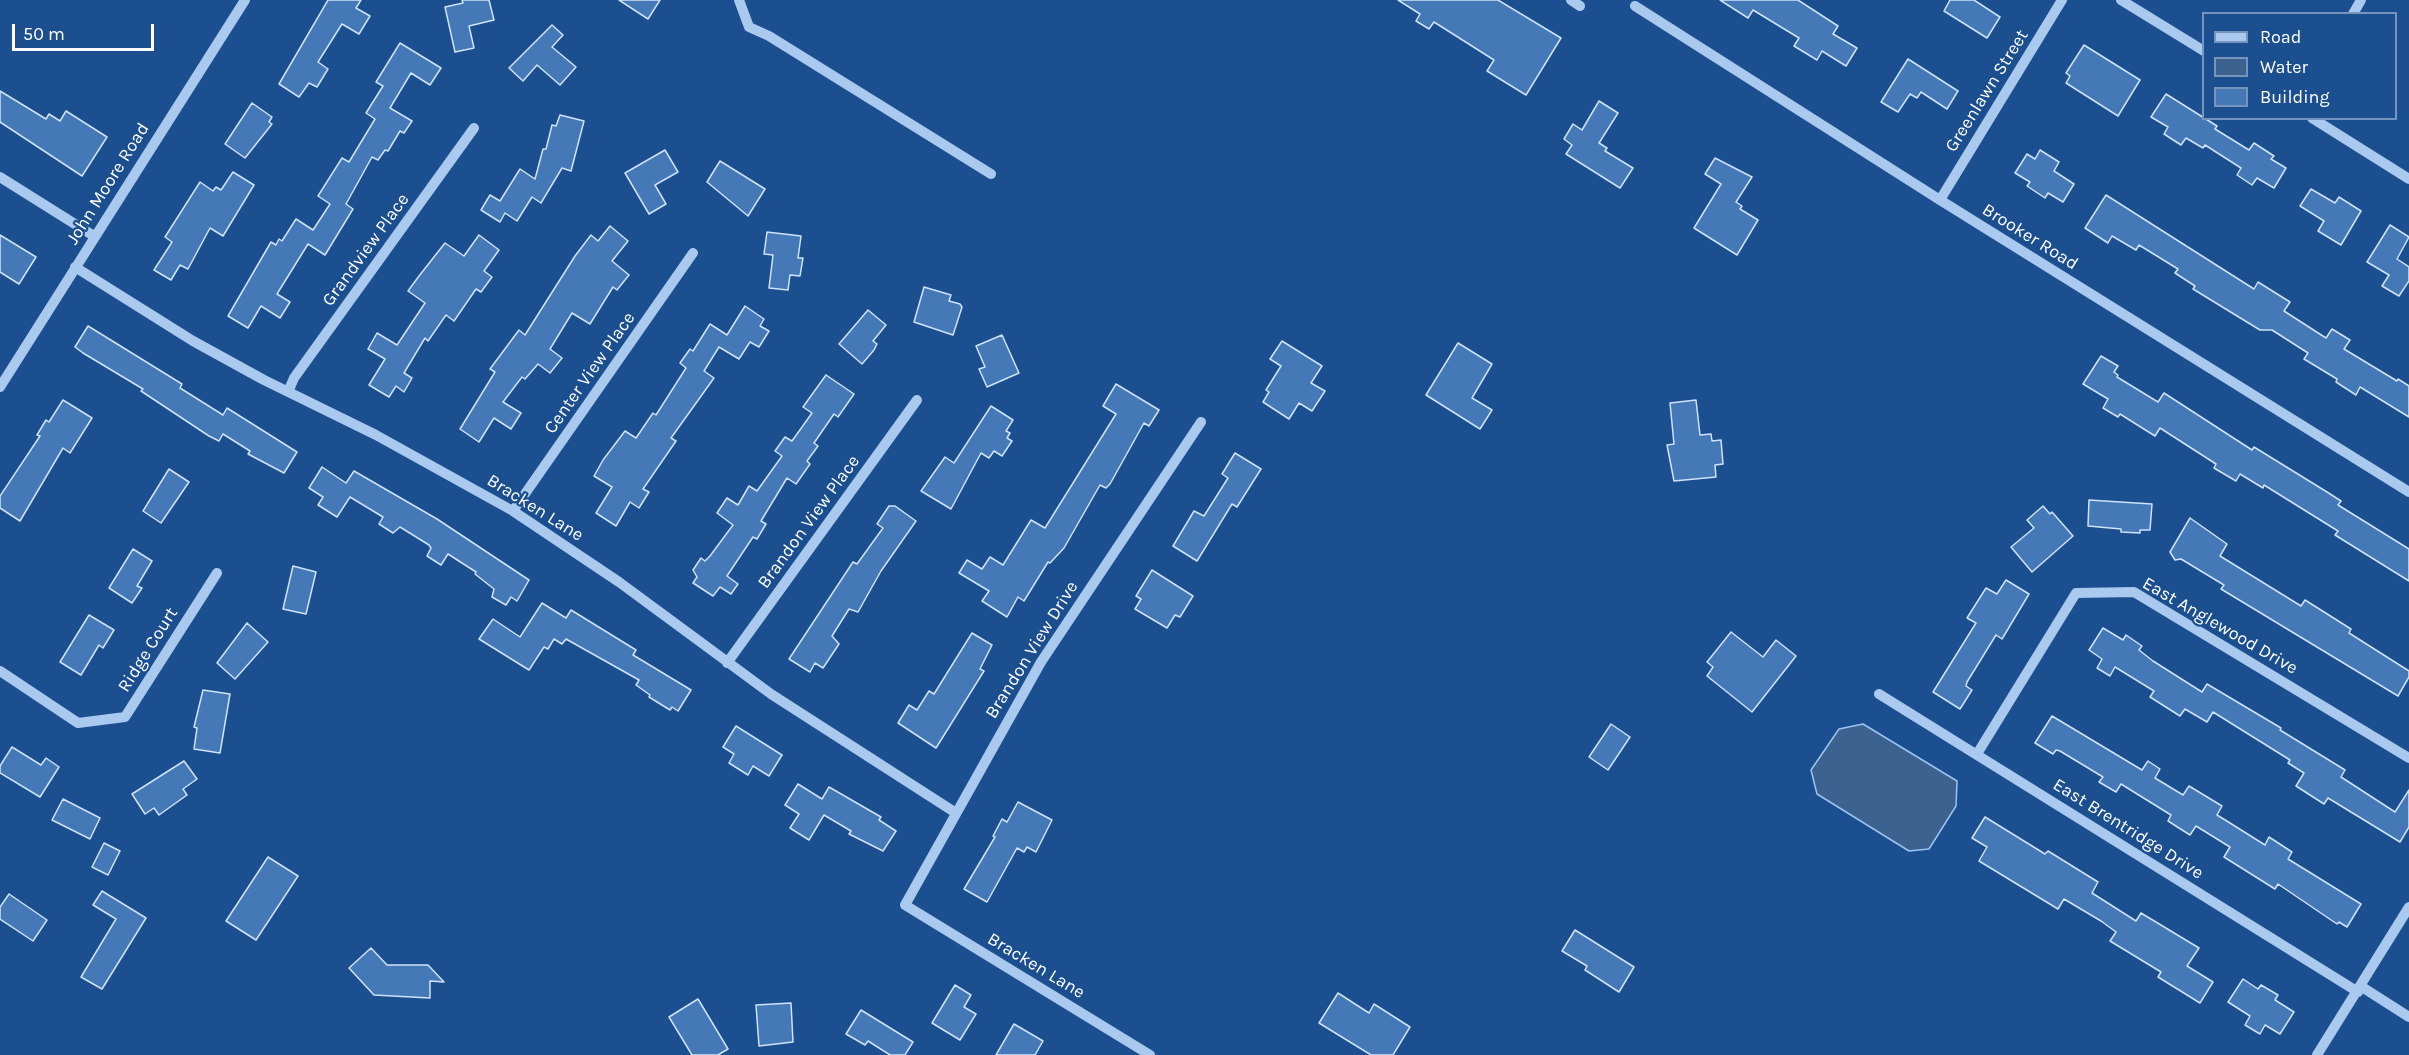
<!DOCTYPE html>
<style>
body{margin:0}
#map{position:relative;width:2409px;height:1055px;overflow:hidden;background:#1b4f8f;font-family:Karla,sans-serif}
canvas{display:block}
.legend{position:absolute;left:2202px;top:12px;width:195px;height:108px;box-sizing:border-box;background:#1b4f8f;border:2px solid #7695bc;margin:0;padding:8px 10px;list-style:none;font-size:18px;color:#fff}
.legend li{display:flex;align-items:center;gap:12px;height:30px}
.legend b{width:30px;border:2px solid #7695bc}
.scale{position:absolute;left:12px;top:24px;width:142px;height:27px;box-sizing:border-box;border:3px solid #fff;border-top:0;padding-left:8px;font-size:18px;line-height:21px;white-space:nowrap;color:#fff;-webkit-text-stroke:4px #1b4f8f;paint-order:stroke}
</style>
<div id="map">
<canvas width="2409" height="1055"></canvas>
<ul class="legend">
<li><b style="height:8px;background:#a9c9ee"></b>Road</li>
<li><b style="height:16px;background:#3c6290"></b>Water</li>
<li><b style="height:16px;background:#4478b7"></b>Building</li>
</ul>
<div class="scale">50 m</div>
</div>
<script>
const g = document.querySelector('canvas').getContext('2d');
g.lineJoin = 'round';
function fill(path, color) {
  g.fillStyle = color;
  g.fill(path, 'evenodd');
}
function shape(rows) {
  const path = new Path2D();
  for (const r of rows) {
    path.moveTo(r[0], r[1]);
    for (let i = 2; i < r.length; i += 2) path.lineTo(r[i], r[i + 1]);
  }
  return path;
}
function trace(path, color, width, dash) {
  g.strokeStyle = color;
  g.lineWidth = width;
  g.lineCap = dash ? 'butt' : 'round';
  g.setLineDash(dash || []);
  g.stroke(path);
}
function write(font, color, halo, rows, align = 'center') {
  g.font = font + ' Karla,sans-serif';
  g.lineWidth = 4.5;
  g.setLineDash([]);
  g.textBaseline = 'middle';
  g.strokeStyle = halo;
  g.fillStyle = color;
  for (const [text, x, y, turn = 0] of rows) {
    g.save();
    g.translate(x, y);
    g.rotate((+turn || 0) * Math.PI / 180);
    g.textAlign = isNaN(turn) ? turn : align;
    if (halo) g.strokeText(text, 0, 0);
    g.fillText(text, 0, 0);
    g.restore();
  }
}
const water = shape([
 [1863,724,1957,781,1956,806,1929,849,1909,851,1817,794,1811,770,1839,729,1863,724]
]);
fill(water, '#3c6290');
trace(water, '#9cc4f0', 1.5);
const building = shape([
 [328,0,361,0,356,8,370,16,359,34,342,24,318,62,328,69,317,87,309,83,299,97,279,84,328,0],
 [462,0,489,0,494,20,469,26,474,48,455,52,445,7,463,3,462,0],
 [619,0,660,0,648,19,619,0],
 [1398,0,1498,0,1561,38,1526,95,1487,71,1494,60,1434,22,1429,29,1416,21,1420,14,1398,0],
 [1720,0,1798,0,1838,26,1833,34,1857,48,1846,66,1822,51,1817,60,1794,46,1799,38,1753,10,1748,18,1720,0],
 [1950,0,1974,0,2000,17,1987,38,1944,11,1950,0],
 [552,25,563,35,552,47,576,67,560,85,537,65,523,81,509,68,552,25],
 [400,43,441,68,430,85,411,73,390,108,412,121,404,133,400,131,388,151,385,150,378,160,372,157,346,204,353,209,325,255,308,244,277,294,290,302,280,318,261,306,248,328,228,316,271,242,276,245,279,239,282,241,296,219,313,230,330,204,318,196,342,158,349,162,375,119,366,113,383,86,376,82,400,43],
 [2084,45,2140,80,2118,116,2066,83,2070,76,2066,73,2084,45],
 [1908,59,1958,91,1947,109,1921,92,1917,98,1910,94,1898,112,1881,102,1908,59],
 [0,91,46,119,49,114,60,121,66,111,107,137,82,176,0,122,0,91],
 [2166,94,2217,126,2215,129,2249,150,2254,143,2274,156,2271,159,2286,168,2274,188,2257,178,2252,185,2237,175,2241,168,2205,145,2203,148,2186,138,2181,145,2164,134,2168,127,2151,117,2166,94],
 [1599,101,1618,113,1599,143,1607,148,1605,151,1633,168,1620,188,1566,154,1572,145,1564,139,1573,124,1582,130,1599,101],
 [252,103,272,117,269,122,272,124,245,158,225,144,252,103],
 [560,115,584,121,571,171,562,168,541,203,532,197,517,221,505,213,500,222,481,210,490,195,500,201,520,169,535,179,543,149,546,149,552,125,556,126,560,115],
 [665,150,678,172,655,185,666,204,649,214,625,173,665,150],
 [2040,150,2059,162,2054,171,2074,184,2063,202,2048,193,2045,198,2027,186,2030,182,2015,173,2027,154,2035,159,2040,150],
 [1715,158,1752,177,1736,202,1742,206,1740,209,1758,220,1737,255,1694,228,1721,184,1705,174,1715,158],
 [720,161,765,189,748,216,707,182,720,161],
 [233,172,254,185,223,236,210,228,188,269,180,265,171,280,154,270,172,242,165,237,200,182,213,191,216,187,221,190,233,172],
 [2311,189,2335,203,2339,197,2361,211,2341,245,2318,231,2324,221,2300,206,2311,189],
 [2106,195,2254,289,2258,282,2290,302,2284,311,2326,338,2332,329,2350,340,2344,349,2397,381,2398,379,2409,386,2409,417,2360,387,2356,395,2336,382,2337,379,2304,359,2308,353,2272,330,2260,330,2193,289,2195,286,2175,273,2178,269,2139,245,2136,250,2112,236,2108,243,2085,228,2106,195],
 [2390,225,2409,237,2397,259,2409,267,2409,281,2399,296,2382,286,2389,275,2367,262,2390,225],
 [610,226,628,241,612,261,629,275,617,290,613,287,590,324,572,313,550,349,562,358,550,373,538,364,525,379,522,377,503,402,521,413,511,429,494,418,479,442,460,429,495,372,490,369,519,330,525,335,575,256,591,235,598,241,610,226],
 [767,232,801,236,798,258,803,258,800,276,790,275,788,290,769,288,773,255,764,254,767,232],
 [0,235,36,257,19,284,0,272,0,235],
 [479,235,499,250,484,271,492,277,481,292,476,289,454,321,446,315,428,341,425,338,404,373,412,378,404,392,396,386,389,397,369,385,385,359,368,349,377,333,397,345,425,303,408,291,419,276,445,243,464,256,479,235],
 [924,287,951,295,949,301,960,304,962,307,953,335,914,322,924,287],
 [745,306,764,319,760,326,769,331,759,347,750,342,739,359,719,347,704,371,714,378,671,438,676,441,643,489,649,492,639,508,630,502,616,526,596,513,612,487,594,476,603,460,625,431,636,438,653,413,656,415,686,368,680,363,690,349,693,351,710,324,727,335,745,306],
 [868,310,886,325,873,341,877,344,874,350,862,364,839,344,868,310],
 [88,326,182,384,180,388,223,415,227,408,297,452,284,473,248,454,250,451,223,434,219,441,209,436,141,391,143,389,83,353,75,347,88,326],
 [1002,335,1019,373,987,387,979,369,985,367,976,346,1002,335],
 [1282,341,1322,366,1311,383,1325,391,1312,411,1299,403,1289,419,1263,402,1269,392,1266,390,1281,366,1270,359,1282,341],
 [1458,343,1492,364,1472,398,1492,410,1480,429,1426,395,1458,343],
 [2101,356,2118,366,2114,372,2118,375,2117,377,2158,402,2164,393,2252,450,2254,447,2327,492,2341,501,2338,505,2409,549,2409,581,2335,535,2338,531,2264,485,2263,488,2240,474,2236,481,2214,468,2216,464,2160,428,2155,436,2120,414,2118,417,2103,408,2108,399,2083,384,2101,356],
 [826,375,854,394,838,417,834,414,814,443,818,446,807,461,810,464,796,484,787,478,761,521,766,524,757,539,753,537,727,576,738,584,731,594,720,587,713,596,693,583,697,577,693,570,701,558,705,561,710,556,733,525,717,513,727,498,738,505,749,486,757,491,782,456,775,451,785,437,792,441,812,413,803,407,826,375],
 [1116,384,1159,410,1149,426,1144,423,1110,484,1106,488,1100,485,1064,548,1050,563,1048,562,1024,601,1018,597,1007,617,982,601,989,591,959,573,967,560,982,569,990,557,1003,565,1031,520,1045,528,1116,414,1103,406,1116,384],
 [63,400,92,418,70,453,63,448,20,521,0,508,0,496,40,436,37,435,46,420,49,422,63,400],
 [1696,400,1700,435,1711,434,1712,441,1721,440,1723,464,1715,465,1716,477,1674,481,1667,445,1674,444,1670,403,1696,400],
 [991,406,1013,420,1006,431,1010,433,1007,438,1012,441,1002,456,994,451,989,458,981,453,951,509,921,491,945,457,954,463,991,406],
 [1235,453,1261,469,1237,507,1232,504,1197,561,1173,546,1194,511,1204,516,1228,478,1222,474,1235,453],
 [322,467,346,483,354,471,437,519,529,580,517,601,511,597,506,605,492,597,494,589,475,574,476,572,448,554,441,565,427,556,431,548,429,545,400,527,393,533,379,524,383,517,350,497,337,517,318,505,323,497,309,488,322,467],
 [169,469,189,482,161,523,143,511,169,469],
 [2089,500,2152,504,2150,530,2140,530,2140,533,2121,532,2121,529,2088,526,2089,500],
 [889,506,895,506,916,521,881,571,858,612,849,609,832,636,839,644,823,668,815,663,810,672,789,659,853,562,857,564,883,528,877,524,889,506],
 [2043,506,2050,514,2052,512,2073,536,2032,572,2011,547,2034,528,2027,520,2043,506],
 [2190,518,2227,544,2220,556,2301,606,2305,600,2351,629,2349,633,2409,671,2409,677,2398,696,2221,589,2224,585,2181,559,2175,560,2170,552,2190,518],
 [133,549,152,561,137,586,142,588,132,603,109,588,133,549],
 [293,566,316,572,306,614,283,609,293,566],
 [1152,570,1193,596,1180,617,1175,615,1167,628,1135,609,1141,599,1136,596,1152,570],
 [2006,580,2029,594,2002,639,1996,635,1967,682,1966,686,1972,690,1960,709,1933,692,1976,623,1967,618,1986,588,1997,594,2006,580],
 [542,603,566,618,571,610,636,650,633,655,691,690,678,711,672,707,670,710,649,697,650,695,636,685,639,680,566,639,562,644,554,639,548,649,544,647,529,670,479,639,493,619,520,637,542,603],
 [89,615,114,630,103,648,99,645,81,675,60,662,89,615],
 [247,623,268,642,235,679,217,663,247,623],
 [2103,628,2123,640,2126,635,2142,646,2139,650,2153,661,2202,692,2207,684,2281,728,2280,730,2345,770,2341,777,2395,812,2409,790,2409,827,2400,842,2328,798,2324,804,2296,786,2304,773,2288,763,2290,760,2213,712,2207,722,2185,709,2180,716,2150,697,2154,691,2115,667,2110,676,2097,668,2102,659,2089,650,2103,628],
 [1731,632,1763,657,1776,640,1796,656,1752,712,1707,676,1713,667,1707,662,1731,632],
 [972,633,992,645,980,669,984,671,936,748,898,723,909,705,917,710,929,691,934,694,972,633],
 [203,690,230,694,220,753,194,749,197,728,194,727,203,690],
 [2052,716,2142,770,2148,761,2160,769,2155,778,2183,795,2189,786,2222,806,2217,815,2230,823,2265,845,2269,837,2292,852,2288,859,2361,904,2347,927,2339,922,2337,924,2278,884,2275,889,2224,857,2230,847,2196,826,2190,835,2168,821,2171,815,2121,784,2116,792,2099,782,2103,777,2060,751,2056,750,2053,754,2035,743,2052,716],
 [1611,724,1630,737,1608,770,1589,757,1611,724],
 [736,726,782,755,769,776,753,766,748,775,729,763,734,754,723,747,736,726],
 [12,747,41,765,46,758,59,767,40,797,0,773,0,766,12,747],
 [184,761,197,779,183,789,187,795,159,815,154,808,145,814,132,794,184,761],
 [798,784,822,799,829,787,881,817,879,820,896,831,883,851,849,834,851,831,824,815,809,840,790,828,799,814,785,805,798,784],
 [63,799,100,818,90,839,52,820,63,799],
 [1018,802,1052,820,1036,852,1027,847,1024,852,1017,848,987,902,964,889,995,837,993,836,1002,819,1007,822,1018,802],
 [1985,817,2045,854,2048,851,2098,882,2092,893,2136,921,2141,913,2199,948,2187,966,2213,982,2200,1003,2158,977,2161,972,2110,941,2116,932,2101,921,2064,899,2058,909,1979,861,1987,847,1972,838,1985,817],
 [104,843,120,851,108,875,92,867,104,843],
 [268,857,298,876,256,940,226,921,268,857],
 [102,891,146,918,102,989,81,977,116,919,93,905,102,891],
 [9,894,47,920,33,941,0,919,0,907,9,894],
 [1575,930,1634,967,1619,992,1585,970,1587,966,1562,951,1575,930],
 [371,948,387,965,428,965,444,982,430,981,430,998,374,995,349,968,371,948],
 [2243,979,2258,989,2261,985,2278,995,2275,1000,2294,1012,2280,1034,2265,1025,2260,1034,2245,1025,2250,1016,2228,1002,2243,979],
 [955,985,971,995,964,1007,976,1014,960,1040,932,1023,955,985],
 [1338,993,1369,1013,1374,1004,1410,1027,1393,1055,1371,1055,1319,1023,1338,993],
 [698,999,728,1049,718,1055,692,1055,669,1017,698,999],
 [791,1003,793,1042,759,1046,756,1005,791,1003],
 [861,1010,913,1042,905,1055,890,1055,868,1041,865,1045,846,1034,861,1010],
 [1014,1024,1043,1041,1035,1055,996,1055,1014,1024]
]);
fill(building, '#4478b7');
trace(building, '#cfe3fa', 1.5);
trace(shape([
 [739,0,749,27,769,36,991,174],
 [1571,0,1580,6],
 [2121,0,2204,51],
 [1635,6,1940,200,2409,492],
 [2353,14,2361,0],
 [2312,118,2409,179],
 [0,177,94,236],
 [1940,200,2062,0],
 [75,267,193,341,264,380,376,435,513,511,619,582,771,694,956,813],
 [0,387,245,0],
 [288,392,294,378,474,128],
 [513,511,693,253],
 [727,663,917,400],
 [0,671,78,723,125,717,217,573],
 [1879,694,2358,992],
 [1977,754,2076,593,2134,592,2409,758],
 [2362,987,2409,1017],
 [1150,1055,905,905,1041,662,1201,422],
 [2317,1055,2409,907]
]), '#a9c9ee', 10);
write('18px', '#fff', '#1b4f8f', [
 ["Greenlawn Street",1987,91,-58],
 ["John Moore Road",108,184,-58],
 ["Brooker Road",2030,237,32],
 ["Grandview Place",366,250,-54],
 ["Center View Place",590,373,-55],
 ["Bracken Lane",535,508,32],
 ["Brandon View Place",809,522,-54],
 ["East Anglewood Drive",2220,626,30],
 ["Ridge Court",148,650,-58],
 ["Brandon View Drive",1032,650,-58],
 ["East Brentridge Drive",2128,829,32],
 ["Bracken Lane",1036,966,31]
]);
</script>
